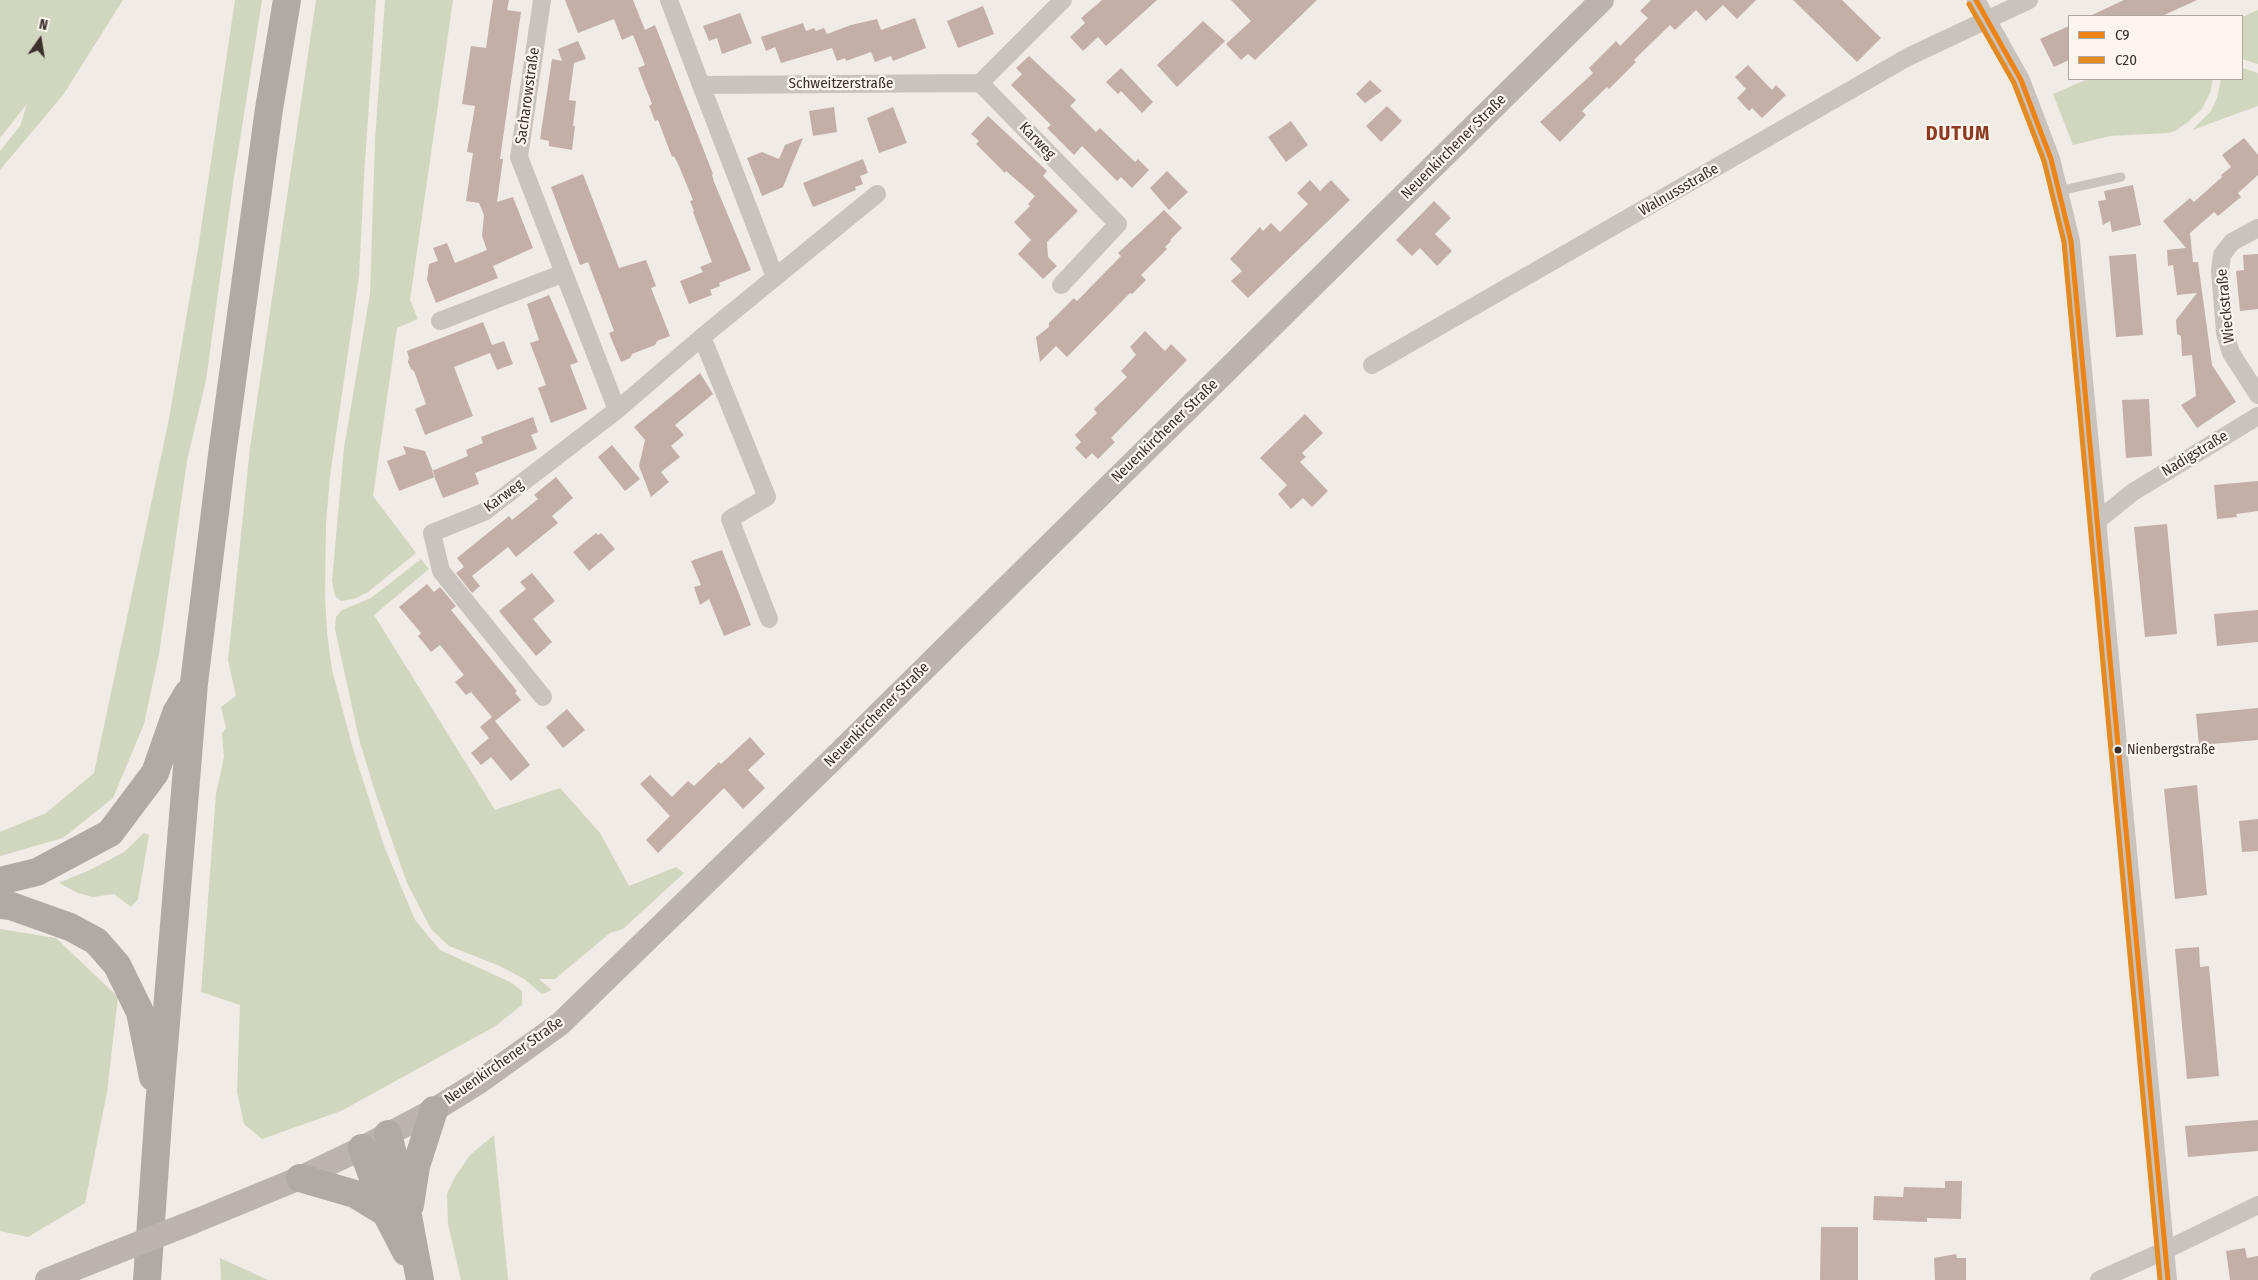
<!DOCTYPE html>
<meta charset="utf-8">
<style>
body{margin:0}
#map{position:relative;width:2258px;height:1280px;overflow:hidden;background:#f0ebe5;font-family:"Fira Sans Condensed",sans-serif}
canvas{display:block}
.legend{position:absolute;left:2068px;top:15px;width:175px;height:65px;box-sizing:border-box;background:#fbf5ee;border:1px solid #aea6a0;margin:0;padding:6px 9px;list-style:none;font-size:15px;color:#3b302b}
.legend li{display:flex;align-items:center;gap:10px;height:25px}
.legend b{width:25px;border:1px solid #aea6a0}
.north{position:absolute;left:15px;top:15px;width:50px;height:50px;-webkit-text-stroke:4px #fbf5ee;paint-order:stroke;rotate:13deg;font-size:14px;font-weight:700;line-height:20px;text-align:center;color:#3b302b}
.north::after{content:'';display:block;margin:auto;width:18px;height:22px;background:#3b302b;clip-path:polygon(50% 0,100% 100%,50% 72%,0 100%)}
</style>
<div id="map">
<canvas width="2258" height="1280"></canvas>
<ul class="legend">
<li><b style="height:6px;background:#ed8313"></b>C9</li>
<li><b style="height:6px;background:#e38a20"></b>C20</li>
</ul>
<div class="north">N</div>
</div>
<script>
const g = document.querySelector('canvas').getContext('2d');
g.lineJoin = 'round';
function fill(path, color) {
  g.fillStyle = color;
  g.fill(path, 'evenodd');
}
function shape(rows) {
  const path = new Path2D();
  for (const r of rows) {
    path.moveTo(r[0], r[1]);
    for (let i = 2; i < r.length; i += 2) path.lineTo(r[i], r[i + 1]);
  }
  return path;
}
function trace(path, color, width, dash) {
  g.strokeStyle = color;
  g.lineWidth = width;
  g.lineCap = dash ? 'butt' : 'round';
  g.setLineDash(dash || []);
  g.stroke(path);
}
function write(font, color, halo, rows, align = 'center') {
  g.font = font + ' "Fira Sans Condensed",sans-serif';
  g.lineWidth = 4.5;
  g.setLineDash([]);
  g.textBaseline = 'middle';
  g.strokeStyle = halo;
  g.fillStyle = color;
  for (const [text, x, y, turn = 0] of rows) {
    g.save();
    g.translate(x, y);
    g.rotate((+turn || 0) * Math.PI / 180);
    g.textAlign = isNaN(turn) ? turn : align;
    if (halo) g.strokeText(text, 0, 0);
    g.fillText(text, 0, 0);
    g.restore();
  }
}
fill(shape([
 [0,0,123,0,63,95,0,170,0,151,20,126,27,104,0,138],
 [235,0,262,0,233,184,206,380,187,461,159,654,144,724,113,798,63,838,0,856,0,832,46,813,94,773,169,419,198,249],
 [316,0,376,0,364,177,359,277,330,476,326,524,325,596,327,633,332,670,353,749,384,846,415,920,440,950,510,982,522,991,522,1005,494,1027,341,1111,262,1139,244,1124,237,1092,240,1005,201,992,216,794,224,757,222,734,226,728,221,707,236,696,228,660,250,448],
 [385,0,453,0,410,300,418,319,397,328,373,496,416,553,368,592,354,599,341,601,335,596,332,581,344,448,370,294,375,140],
 [2258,10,2258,64,2242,59,2242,17],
 [2242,68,2258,73,2258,106,2192,130,2211,111,2217,98,2221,79,2242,79],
 [2088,79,2213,79,2210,93,2202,109,2188,122,2175,131,2168,133,2110,136,2073,145,2053,94],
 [421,559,429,569,374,615,495,810,560,788,600,833,629,886,676,867,684,873,623,929,610,933,555,979,539,979,552,990,542,994,524,979,500,966,449,946,431,929,407,883,375,792,359,739,335,629,336,617,342,610,371,598],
 [144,833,149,835,138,899,131,907,114,894,93,897,78,893,59,883,92,869,124,852],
 [0,929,56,938,118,997,107,1092,85,1203,28,1237,0,1231],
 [494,1135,508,1280,461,1280,448,1224,447,1194,455,1177,470,1155],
 [220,1258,268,1280,221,1280]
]), '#d1d6bf');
fill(shape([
 [493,0,509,0,507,10,521,12,500,159,503,159,497,202,513,197,533,248,493,266,498,278,436,303,427,280,429,264,438,261,433,248,447,243,455,263,487,250,482,236,484,215,479,203,466,201,473,153,467,152,475,106,462,104,471,46,486,48],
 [565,0,633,0,645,30,655,25,713,174,712,174,714,182,751,270,719,283,720,286,710,290,712,295,689,304,680,281,703,272,700,267,712,262,693,212,694,211,690,201,693,200,679,166,674,156,672,157,658,120,655,121,649,106,652,104,638,68,645,65,633,35,622,40,614,19,578,33],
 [1102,0,1157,0,1106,46,1098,37,1083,51,1070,37,1085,23,1081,18],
 [1231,0,1317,0,1255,60,1248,54,1241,60,1226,44,1251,21],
 [1651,0,1756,0,1737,19,1723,5,1706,21,1696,10,1675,30,1670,25,1634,60,1636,62,1609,89,1607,87,1582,111,1586,115,1560,142,1540,122,1593,73,1589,68,1616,41,1620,46,1648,18,1640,11],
 [1793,0,1842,0,1881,38,1857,62],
 [2124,0,2197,0,2162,16,2090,16],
 [983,6,994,34,958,48,947,21],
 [740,13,752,43,722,54,717,38,709,41,703,26],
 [915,18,926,48,893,61,891,56,875,62,871,52,846,61,845,58,837,61,832,48,781,63,775,47,766,51,761,37,803,23,806,31,814,28,816,31,824,28,827,34,851,25,877,19,881,30],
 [1203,21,1225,41,1177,87,1157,65],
 [2069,26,2069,60,2054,67,2040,39],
 [578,41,586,59,574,63,569,100,576,101,573,126,575,126,572,150,549,146,549,141,540,139,552,59,562,61,558,49],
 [1029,56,1076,100,1070,106,1096,132,1100,128,1135,162,1138,159,1149,170,1132,188,1121,177,1117,181,1082,146,1074,155,1047,128,1051,125,1011,85,1022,74,1016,68],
 [1748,65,1772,90,1776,85,1786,95,1762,118,1752,108,1749,111,1737,98,1746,89,1735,77],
 [1121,68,1153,102,1142,113,1121,91,1118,94,1106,82],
 [1370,80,1382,91,1365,103,1356,94],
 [1387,106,1402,121,1381,142,1366,126],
 [834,107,837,132,813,136,809,111],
 [893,107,907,143,879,153,867,118],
 [988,116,1047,171,1043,176,1078,211,1047,242,1048,257,1057,266,1043,279,1018,254,1031,240,1014,222,1030,206,1028,204,1035,196,1006,171,1005,173,976,144,979,141,971,134],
 [1291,121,1308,145,1286,162,1268,137],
 [803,138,783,187,762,196,747,158,762,152,779,159,785,145],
 [2244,138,2258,155,2258,175,2238,193,2241,197,2218,216,2214,212,2190,233,2193,262,2198,262,2212,365,2236,402,2197,428,2181,405,2196,396,2192,355,2182,356,2181,336,2177,334,2176,320,2197,293,2177,295,2173,265,2168,266,2167,250,2186,248,2163,221,2190,198,2194,202,2222,177,2221,175,2231,167,2222,155],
 [863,159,868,173,860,176,863,184,855,187,856,190,813,207,803,183],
 [1167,171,1188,192,1169,210,1150,188],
 [583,174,619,268,646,260,656,286,651,288,670,336,657,341,655,345,632,354,630,358,621,362,609,333,614,331,588,262,580,265,551,187],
 [1310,180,1320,191,1331,180,1350,200,1248,298,1231,281,1242,271,1230,259,1260,227,1263,231,1271,223,1280,232,1308,204,1297,193],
 [2133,185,2141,225,2112,232,2110,221,2103,225,2098,201,2106,200,2104,191],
 [1434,201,1451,218,1435,234,1452,251,1437,266,1420,248,1412,256,1396,240],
 [1164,210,1182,228,1170,240,1171,241,1165,247,1167,249,1141,275,1146,280,1132,294,1130,293,1067,357,1056,346,1040,362,1036,337,1049,327,1049,323,1074,298,1077,301,1121,256,1118,253],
 [2136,254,2143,335,2116,337,2109,256],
 [2258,254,2258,309,2240,311,2236,271,2244,270,2243,255],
 [549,295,578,362,570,365,587,409,551,423,538,388,546,385,530,343,539,340,527,304],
 [483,322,492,345,504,341,513,364,497,370,490,353,454,367,473,416,425,435,415,409,426,404,414,371,411,369,408,362,409,358,407,351],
 [1145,331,1165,351,1171,344,1187,360,1111,438,1115,442,1098,459,1092,453,1086,459,1075,448,1081,442,1075,435,1097,413,1094,409,1127,377,1121,371,1136,355,1130,347],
 [700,373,713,394,675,425,684,435,671,446,680,457,661,472,669,482,651,497,639,466,645,440,634,427],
 [2149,399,2152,456,2126,458,2122,400],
 [1305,414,1323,433,1302,453,1306,457,1300,462,1328,491,1312,507,1303,498,1291,509,1278,494,1287,485,1260,458],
 [533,417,538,432,531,435,537,449,475,473,479,484,443,498,432,471,468,456,466,450,483,443,481,437],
 [612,445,640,479,625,491,598,457],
 [403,446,425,451,435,477,399,491,387,461,406,454],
 [556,477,573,498,552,516,558,523,516,557,508,547,472,576,480,586,472,593,456,573,464,567,457,558,509,516,512,520,538,499,534,495],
 [2258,481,2258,511,2236,514,2237,517,2217,519,2214,485],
 [2167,524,2177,634,2145,637,2134,527],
 [596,533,598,535,601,533,615,549,589,571,573,552],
 [722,550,751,625,724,636,709,599,700,605,694,587,701,585,691,561],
 [532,573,555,601,533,619,552,642,536,656,499,611,526,589,520,582],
 [427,584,434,592,440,587,456,606,451,610,517,691,515,693,521,700,495,721,530,765,511,781,491,757,481,765,471,753,489,738,480,727,492,717,471,692,466,695,455,682,464,675,440,645,431,652,418,636,421,633,399,607],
 [2258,610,2258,642,2217,646,2214,614],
 [2258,708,2258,740,2199,745,2196,714],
 [567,709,585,730,563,748,546,727],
 [750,737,765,754,748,770,765,788,743,809,724,788,658,853,646,840,670,816,640,784,650,775,672,797,688,781,694,786,719,762,721,764],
 [2197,785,2207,895,2175,899,2164,789],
 [2258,819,2258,851,2242,852,2239,821],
 [2199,947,2200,967,2209,966,2219,1076,2187,1079,2175,949],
 [2258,1120,2258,1151,2188,1157,2185,1126],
 [1945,1181,1962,1181,1961,1219,1927,1218,1927,1222,1873,1220,1874,1196,1903,1197,1904,1187,1945,1188],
 [1821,1227,1858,1227,1858,1280,1820,1280],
 [2245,1248,2247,1258,2258,1256,2258,1280,2230,1280,2226,1251],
 [1956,1254,1957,1258,1966,1258,1966,1280,1935,1280,1934,1258]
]), '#c3afa7');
trace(shape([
 [2059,191,2121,177]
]), '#c9c3be', 9);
trace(shape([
 [542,0,519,157,617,410],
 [669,0,701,85,980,83],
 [1976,0,2021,80,2051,159,2071,241,2168,1280],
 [980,83,1118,224,1061,285],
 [980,83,1063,0],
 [701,85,775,277],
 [2258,228,2232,242,2222,255,2220,270,2225,333,2231,353,2258,395],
 [440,321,564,273],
 [702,337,767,497,730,519,769,619],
 [1372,365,1908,57,2029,0],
 [2097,521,2133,492,2258,416],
 [543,697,441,571,432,533,484,512,617,410,702,337,877,194],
 [2099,1280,2166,1250,2258,1205]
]), '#c9c3be', 18);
trace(shape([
 [193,1222,300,1178,362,1148,434,1110,479,1082,560,1024,833,759,1602,0],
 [47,1280,114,1253]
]), '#bab3ae', 24);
trace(shape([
 [0,881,37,872,110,833,155,773,176,713,188,693],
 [0,905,11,906,70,927,96,941,117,965,140,1012,153,1077],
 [388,1134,408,1216,420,1280],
 [362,1148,386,1213,406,1252],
 [300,1178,355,1194,386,1213],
 [410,1205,416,1166,434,1110],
 [147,1280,159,1107,194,683,222,455,269,109,287,0]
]), '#afaaa4', 28);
trace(shape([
 [114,1253,193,1222]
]), '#bab3ae', 24);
trace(shape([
 [1976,0,2021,80,2051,159,2071,241,2168,1280]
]), '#ed8313', 5);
trace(shape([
 [1969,4,2014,83,2044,161,2064,242,2160,1280]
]), '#e38a20', 5);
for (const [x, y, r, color] of [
 [2118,750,4.5,"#3b302b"]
]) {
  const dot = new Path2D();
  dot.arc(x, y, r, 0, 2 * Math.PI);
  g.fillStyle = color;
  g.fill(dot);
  trace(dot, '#fbf5ee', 2);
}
write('14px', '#3b302b', '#fbf5ee', [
 ["Nienbergstraße",2127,750]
], 'left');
write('15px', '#3b302b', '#fbf5ee', [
 ["Schweitzerstraße",841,84],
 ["Sacharowstraße",528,96,-82],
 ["Karweg",1037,141,46],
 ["Neuenkirchener Straße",1454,147,-45],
 ["Walnussstraße",1679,190,-30],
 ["Wieckstraße",2226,306,-96],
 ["Neuenkirchener Straße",1165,431,-44],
 ["Nadigstraße",2195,454,-31],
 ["Karweg",504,496,-36],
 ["Neuenkirchener Straße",877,715,-45],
 ["Neuenkirchener Straße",504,1061,-35]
]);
g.letterSpacing = '1px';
write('bold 20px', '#8c3b22', '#fbf5ee', [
 ["DUTUM",1958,134]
]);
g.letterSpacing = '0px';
</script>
